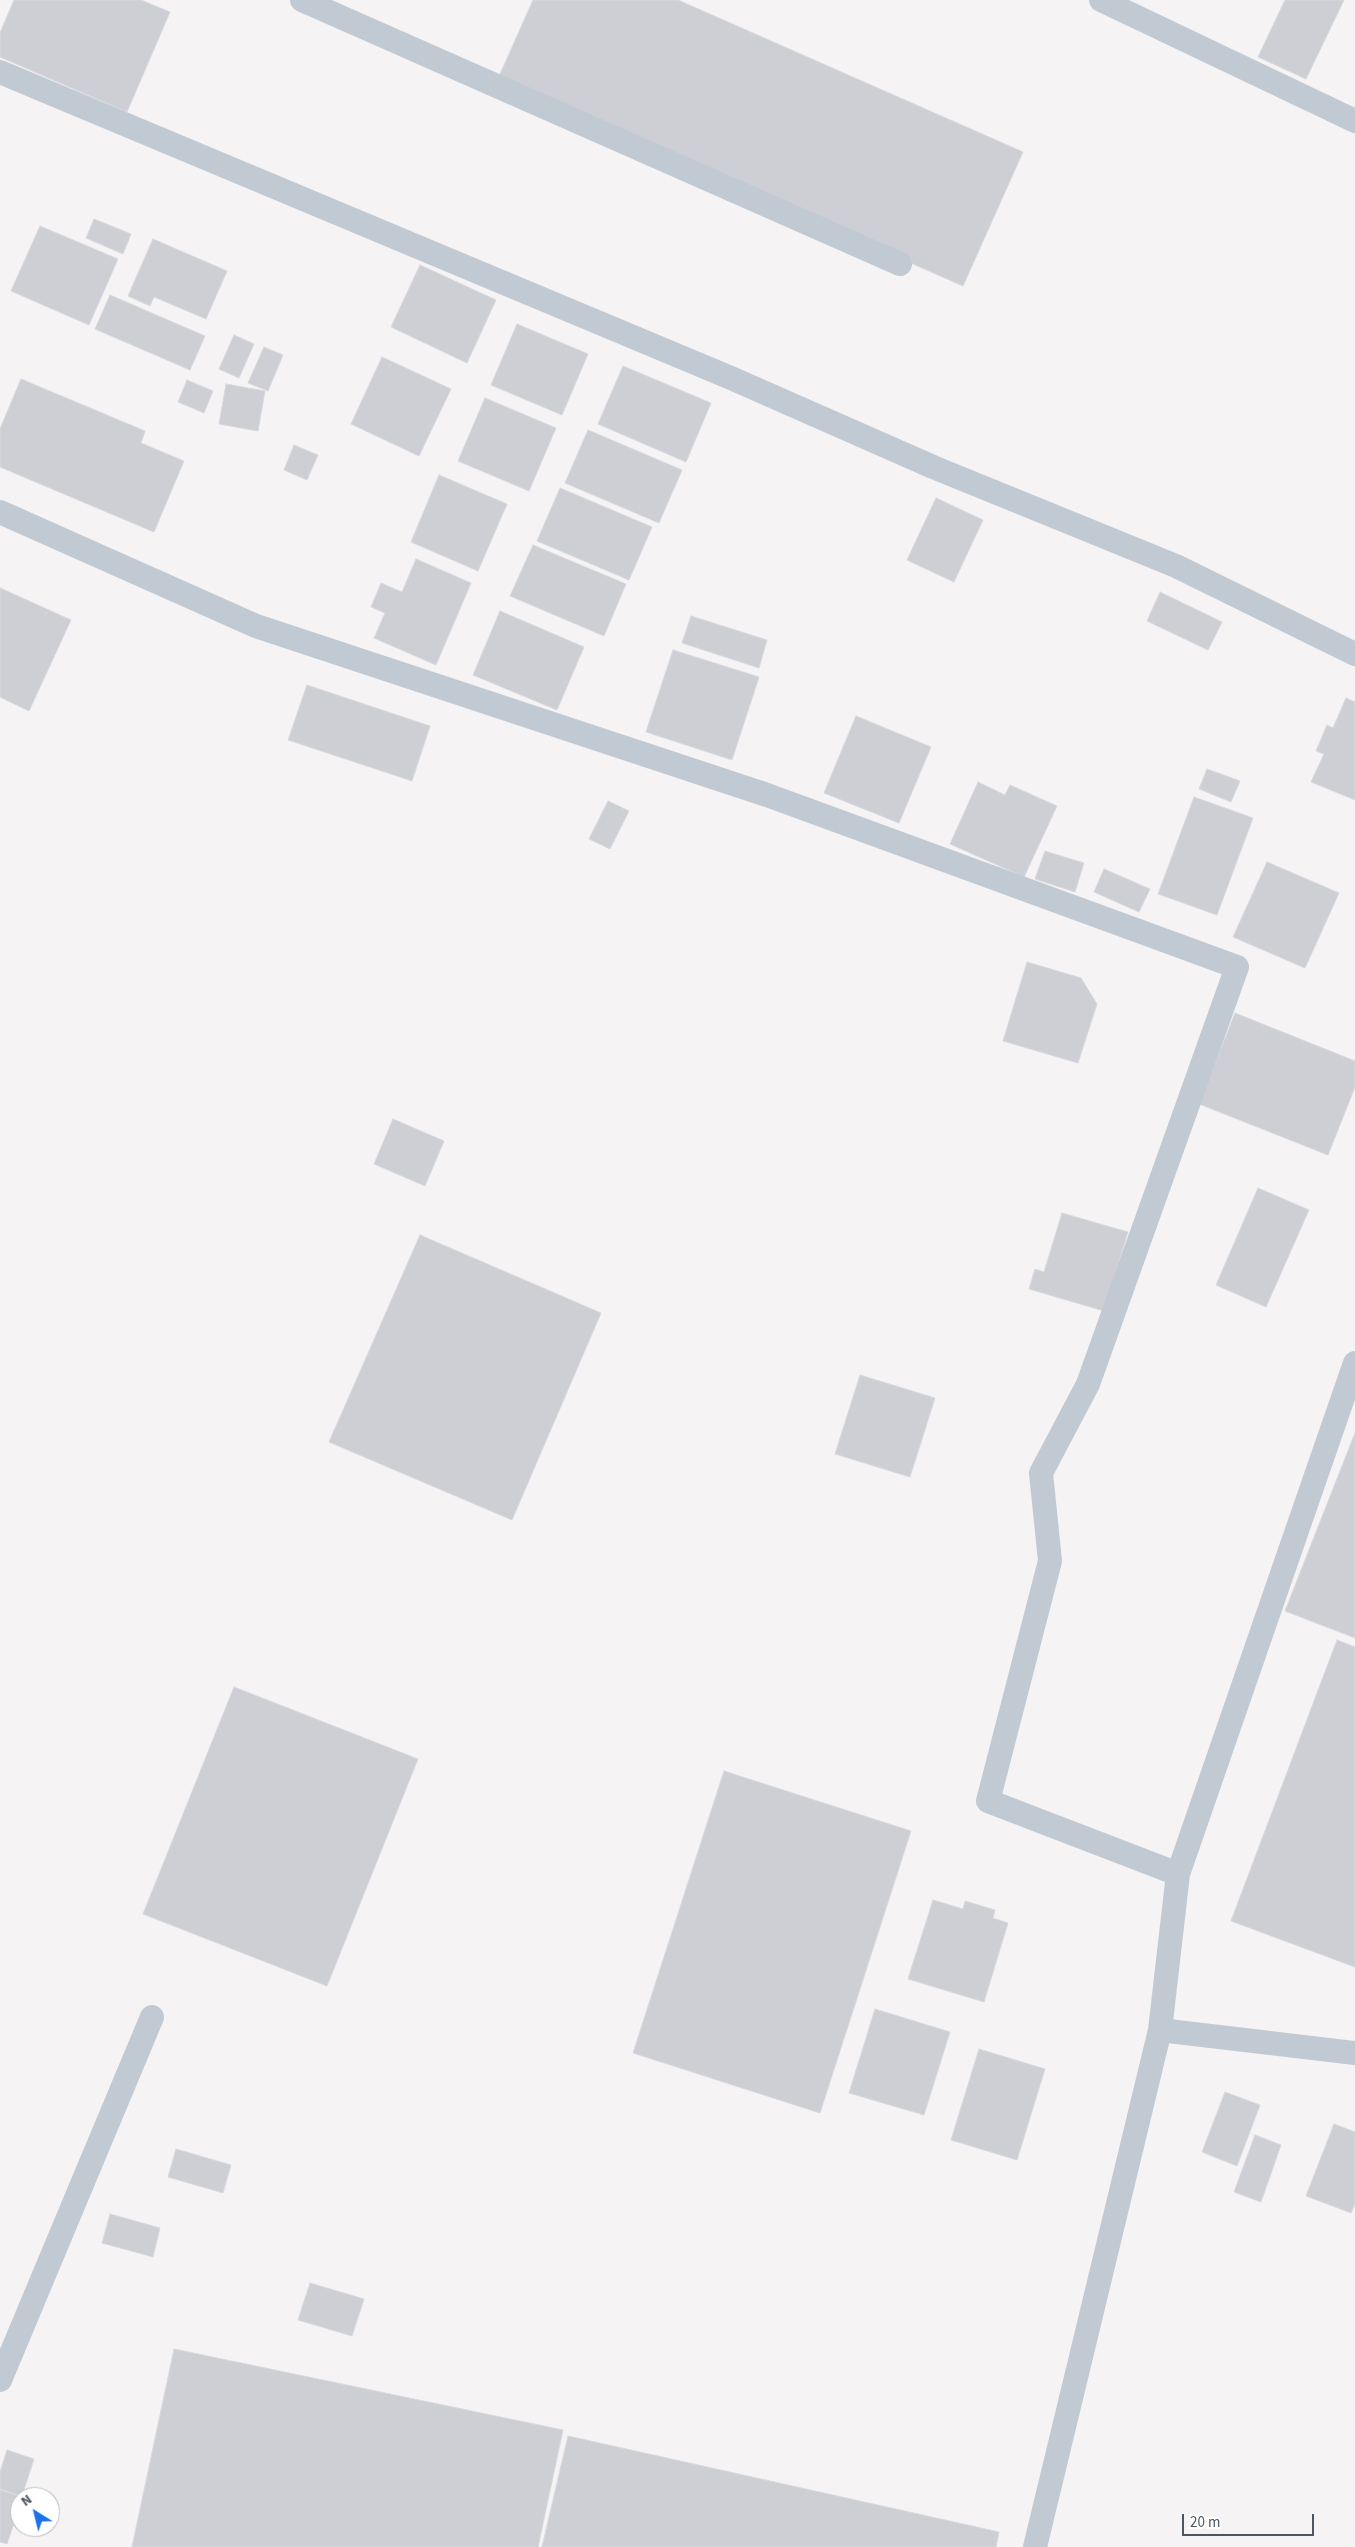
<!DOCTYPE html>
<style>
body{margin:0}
#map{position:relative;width:1355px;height:2547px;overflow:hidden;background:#f5f3f3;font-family:"Source Sans 3",sans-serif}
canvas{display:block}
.north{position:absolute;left:10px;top:2487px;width:50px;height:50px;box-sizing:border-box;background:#fff;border:1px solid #b7bbc0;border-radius:50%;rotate:324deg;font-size:14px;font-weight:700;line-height:20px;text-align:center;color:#4a5661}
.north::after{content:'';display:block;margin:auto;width:18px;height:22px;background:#1a73e8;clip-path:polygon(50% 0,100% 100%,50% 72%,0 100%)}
.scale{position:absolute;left:1182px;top:2514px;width:132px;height:22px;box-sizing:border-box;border:2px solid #4a5661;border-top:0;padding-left:6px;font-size:15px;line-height:18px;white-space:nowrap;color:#4a5661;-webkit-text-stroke:4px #fff;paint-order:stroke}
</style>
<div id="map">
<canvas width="1355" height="2547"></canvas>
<div class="north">N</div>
<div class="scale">20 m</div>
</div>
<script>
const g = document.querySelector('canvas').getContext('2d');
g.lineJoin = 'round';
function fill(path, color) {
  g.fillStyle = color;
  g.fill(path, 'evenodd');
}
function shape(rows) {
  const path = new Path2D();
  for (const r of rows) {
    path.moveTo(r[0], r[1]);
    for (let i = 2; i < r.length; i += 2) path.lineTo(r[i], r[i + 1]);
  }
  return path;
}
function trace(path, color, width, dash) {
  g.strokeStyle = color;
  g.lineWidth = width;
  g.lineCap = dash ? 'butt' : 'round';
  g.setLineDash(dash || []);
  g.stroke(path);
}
const building = shape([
 [14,0,141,0,170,12,127,112,0,57,0,33,14,0],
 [533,0,678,0,1023,152,963,286,497,81,533,0],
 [1285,0,1344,0,1306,79,1258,57,1285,0],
 [94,219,131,234,123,254,86,238,94,219],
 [40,226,118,259,89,325,11,291,40,226],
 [153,239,227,271,206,319,154,297,150,306,128,296,153,239],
 [420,265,496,300,467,363,391,327,420,265],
 [110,295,205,336,190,370,95,329,110,295],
 [517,324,588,354,562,415,491,385,517,324],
 [234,335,254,344,239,378,219,369,234,335],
 [264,347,283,355,268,391,248,383,264,347],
 [382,357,451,389,419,456,351,424,382,357],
 [623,366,711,403,686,462,598,424,623,366],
 [21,379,145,431,141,443,184,461,154,532,0,467,0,429,21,379],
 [187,380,213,391,204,413,178,402,187,380],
 [226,384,265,391,258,431,219,424,226,384],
 [485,398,556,428,529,491,458,461,485,398],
 [588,430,682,470,659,523,565,483,588,430],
 [294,445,318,455,307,480,284,470,294,445],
 [439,475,507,504,478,571,411,542,439,475],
 [560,488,652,527,629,580,537,541,560,488],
 [936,498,983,520,954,582,907,560,936,498],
 [533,545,626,584,604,636,510,596,533,545],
 [416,559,471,583,436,665,374,638,385,613,371,607,381,583,402,592,416,559],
 [0,588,71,620,29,711,0,697,0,588],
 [1160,592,1222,622,1208,650,1147,621,1160,592],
 [500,611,584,647,557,710,473,675,500,611],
 [691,616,767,640,759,668,682,643,691,616],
 [673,650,759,677,732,760,646,732,673,650],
 [307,685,430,726,412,781,288,740,307,685],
 [1346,698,1355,702,1355,800,1311,782,1324,754,1316,751,1327,725,1333,728,1346,698],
 [856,716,931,747,899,823,824,793,856,716],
 [1207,769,1240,781,1231,802,1199,789,1207,769],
 [978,782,1005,795,1010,785,1057,806,1024,877,950,844,978,782],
 [1194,797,1253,818,1217,915,1158,894,1194,797],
 [608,801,629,811,610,849,589,839,608,801],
 [1045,851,1084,863,1075,892,1035,879,1045,851],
 [1267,862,1339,893,1305,968,1233,937,1267,862],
 [1104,869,1150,889,1139,912,1094,892,1104,869],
 [1027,962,1081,978,1097,1004,1078,1063,1003,1041,1027,962],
 [1235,1013,1355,1061,1355,1087,1328,1155,1199,1104,1235,1013],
 [393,1119,444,1141,425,1186,374,1164,393,1119],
 [1258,1188,1309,1210,1266,1307,1216,1285,1258,1188],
 [1062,1213,1128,1232,1104,1311,1029,1289,1035,1269,1044,1272,1062,1213],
 [420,1235,601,1313,512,1520,329,1442,420,1235],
 [860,1375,935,1398,910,1477,835,1454,860,1375],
 [1355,1433,1355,1638,1285,1611,1355,1433],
 [1337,1640,1355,1647,1355,1967,1231,1921,1337,1640],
 [234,1687,418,1759,327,1986,143,1914,234,1687],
 [724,1771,911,1831,820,2113,633,2053,724,1771],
 [933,1900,963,1909,965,1901,995,1910,993,1918,1008,1923,984,2002,908,1979,933,1900],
 [875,2009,950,2032,924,2115,849,2093,875,2009],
 [979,2049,1045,2069,1017,2160,951,2140,979,2049],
 [1225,2092,1260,2105,1237,2166,1202,2152,1225,2092],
 [1334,2124,1355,2132,1355,2204,1351,2213,1306,2196,1334,2124],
 [1255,2135,1281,2145,1261,2202,1234,2192,1255,2135],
 [176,2149,231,2165,223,2193,168,2177,176,2149],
 [110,2214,160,2228,153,2257,102,2243,110,2214],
 [310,2283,364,2299,352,2336,298,2320,310,2283],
 [174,2349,563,2430,538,2547,132,2547,174,2349],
 [568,2436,999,2532,996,2547,542,2547,568,2436],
 [7,2450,34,2459,22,2496,0,2489,0,2472,7,2450],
 [0,2490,23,2497,20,2497,20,2505,7,2544,0,2542,0,2490]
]);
fill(building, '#cdcfd5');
trace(building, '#d7d9de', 1);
trace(shape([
 [302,0,900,264],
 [1101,0,1355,121],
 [0,72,731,378,933,467,1176,566,1355,654],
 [0,512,256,626,767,795,1237,967,1088,1384,1041,1473,1050,1561,988,1801,1178,1874],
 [1160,2030,1178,1874,1355,1363],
 [0,2380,152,2017],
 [1035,2547,1160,2030,1355,2053]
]), '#c1cad2', 24);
</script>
